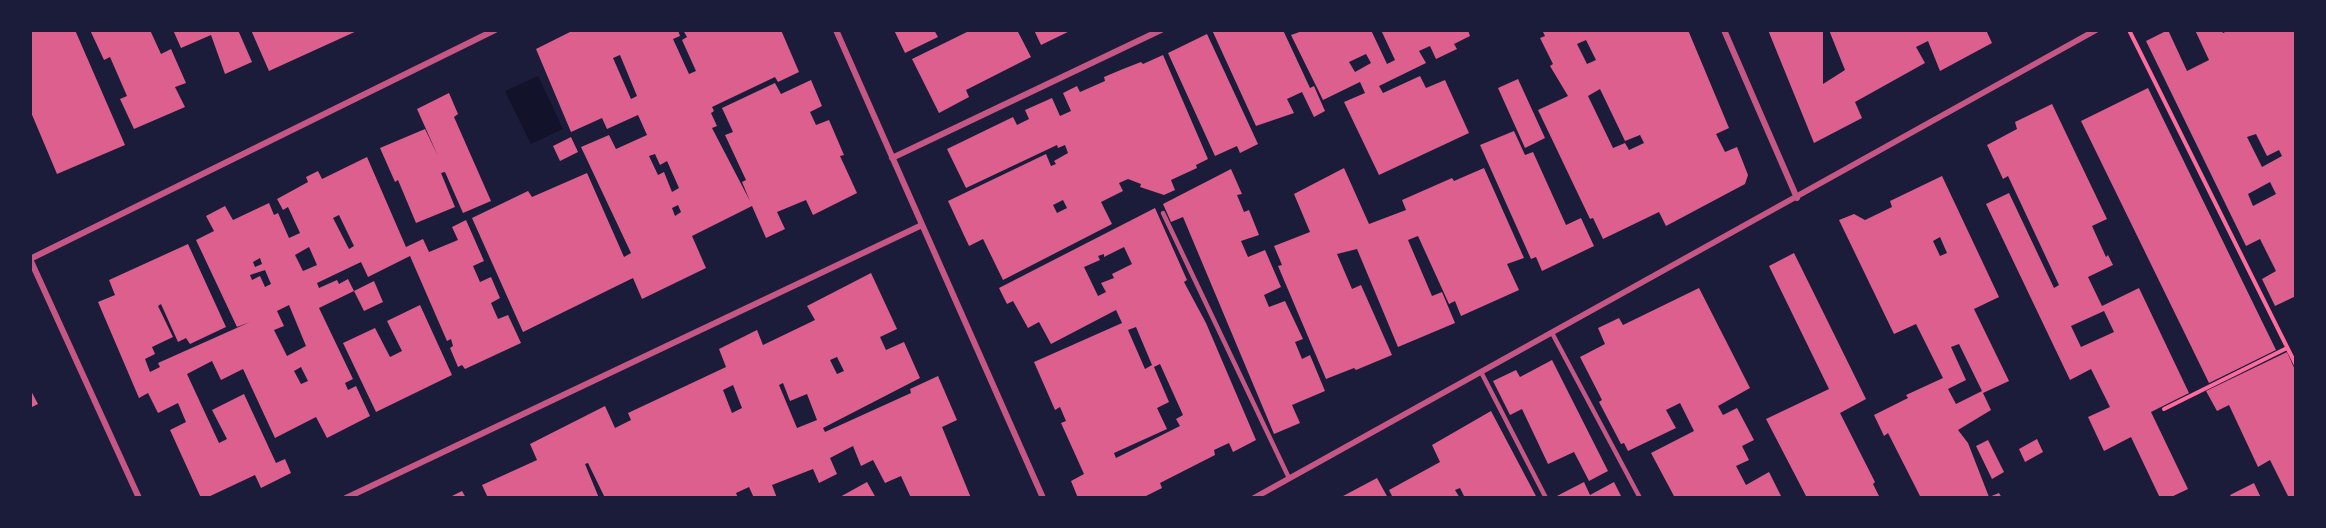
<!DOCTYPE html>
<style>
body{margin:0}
#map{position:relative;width:2326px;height:528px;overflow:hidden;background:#1b1b3a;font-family:"Work Sans",sans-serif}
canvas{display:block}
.frame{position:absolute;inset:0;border:32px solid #1b1b3a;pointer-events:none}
</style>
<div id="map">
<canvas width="2326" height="528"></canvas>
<div class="frame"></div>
</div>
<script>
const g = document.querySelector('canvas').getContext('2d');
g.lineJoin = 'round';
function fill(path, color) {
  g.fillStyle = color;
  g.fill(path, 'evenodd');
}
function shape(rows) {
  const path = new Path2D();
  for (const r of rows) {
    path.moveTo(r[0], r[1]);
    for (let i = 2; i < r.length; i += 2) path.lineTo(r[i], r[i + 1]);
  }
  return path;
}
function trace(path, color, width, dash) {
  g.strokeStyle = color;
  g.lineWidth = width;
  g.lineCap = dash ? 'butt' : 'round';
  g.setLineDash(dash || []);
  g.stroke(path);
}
fill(shape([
 [538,76,563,129,531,144,505,91]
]), '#12122b');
fill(shape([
 [30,30,75,30,125,145,57,174,30,110],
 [90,30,150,30,161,54,171,49,186,83,175,87,185,107,134,129,120,99,127,96,110,57,104,60],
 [173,30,238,30,252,62,225,74,211,35,181,48],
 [251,30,359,30,269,71],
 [574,30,678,30,680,36,673,39,689,74,696,71,682,40,687,37,683,30,781,30,799,72,778,82,775,77,712,107,714,111,711,113,717,126,712,128,750,201,742,182,746,180,725,135,733,132,722,108,775,83,781,94,811,80,822,106,810,112,816,125,829,120,844,155,840,156,857,193,813,215,806,200,777,212,785,229,766,238,752,206,692,236,706,268,642,299,633,278,523,332,472,218,528,191,532,197,587,173,624,257,631,253,581,147,609,135,616,149,647,135,638,115,607,129,602,118,571,132,536,49],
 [620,55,637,96,631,99,613,58],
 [655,154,660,165,667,161,679,188,672,192,664,172,658,175,649,156],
 [678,205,681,212,675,216,672,208],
 [894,30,934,30,938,37,905,53],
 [971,30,1017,30,1031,57,966,90,969,97,939,113,912,59],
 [1034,30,1072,30,1041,45],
 [1212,30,1283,30,1310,88,1314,86,1325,111,1314,117,1302,92,1287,99,1294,113,1256,126],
 [1305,30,1371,30,1387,64,1395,60,1381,30,1468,30,1470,36,1454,44,1457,49,1436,59,1430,46,1419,51,1426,63,1379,86,1383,93,1420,76,1426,88,1445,80,1469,133,1379,175,1344,102,1365,93,1360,82,1323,100,1291,35],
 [1366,54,1371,63,1355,72,1349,62],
 [1542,30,1688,30,1729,128,1716,134,1725,152,1737,147,1748,175,1745,184,1666,226,1659,212,1603,239,1593,218,1590,219,1538,110,1568,96,1550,66,1553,64,1540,38,1545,36],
 [1586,40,1596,60,1587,64,1577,44],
 [1600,89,1625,141,1640,135,1644,143,1629,150,1625,143,1613,148,1588,96],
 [1768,30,1823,30,1823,84,1845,70,1829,30,1986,30,1992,43,1940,71,1928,41,1916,47,1925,63,1855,102,1862,118,1814,143],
 [2168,30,2187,71,2209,60,2195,30,2221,30,2223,33,2229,30,2296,30,2296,296,2275,306,2262,279,2276,271,2260,239,2246,246,2146,41],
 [2256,134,2267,156,2279,150,2282,156,2262,167,2247,137],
 [2270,182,2276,194,2253,206,2248,194],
 [1207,34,1258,144,1240,153,1237,146,1215,156,1168,53],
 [1163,55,1208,159,1196,165,1197,168,1171,180,1175,190,1164,195,1140,187,1141,184,1128,179,1119,183,1123,191,1101,202,1112,224,1003,280,983,239,969,246,948,201,1046,154,1051,166,1056,164,1054,161,1068,153,1065,145,1058,148,1057,145,966,188,947,149,1013,117,1017,125,1029,119,1025,110,1052,98,1060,116,1071,111,1063,93,1077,86,1080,92,1105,81,1104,77,1123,69,1141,62,1143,64],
 [1063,200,1067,208,1057,213,1053,205],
 [1518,79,1545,138,1525,148,1498,88],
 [2148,88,2276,350,2209,383,2081,121],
 [449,93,458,114,454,117,491,201,463,213,445,172,441,173,455,207,416,223,398,180,395,182,380,148,425,129,438,156,417,109],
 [2052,104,2107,219,2092,226,2106,257,2108,255,2113,265,2088,277,2102,306,2139,288,2189,393,2151,412,2188,489,2169,498,2160,498,2131,437,2104,451,2088,417,2110,407,2091,369,2070,380,1986,204,2009,193,2054,288,2059,285,2008,176,2003,179,1987,145,2017,129,2015,122],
 [2104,311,2114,332,2081,347,2071,326],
 [1514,131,1525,155,1533,152,1566,225,1581,218,1594,246,1542,271,1536,257,1531,259,1480,145],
 [571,137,578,152,560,161,553,146],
 [367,157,406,247,423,239,429,252,458,240,452,227,466,220,484,261,473,266,480,282,491,277,500,298,491,303,498,319,508,315,521,343,465,369,462,365,458,367,450,348,453,346,451,339,447,341,410,256,368,277,361,262,317,283,319,288,337,280,339,284,348,279,354,291,319,308,353,379,345,383,348,390,356,386,370,416,327,438,316,417,275,438,243,369,221,380,212,361,187,374,219,443,227,439,212,410,244,394,276,463,285,459,291,473,261,488,255,475,206,498,201,498,170,430,186,422,178,403,158,413,148,393,139,398,98,302,115,295,109,280,188,244,226,327,190,344,186,338,178,342,161,304,158,306,173,337,152,347,155,354,145,359,150,372,160,367,158,363,250,322,237,327,196,240,214,231,206,216,225,206,233,220,269,203,274,215,278,213,289,238,300,233,288,207,283,210,277,199,308,182,306,177,318,171,322,179],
 [339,215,354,246,349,249,333,218],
 [309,247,317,265,303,271,295,255],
 [260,258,262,264,255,267,253,262],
 [265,270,271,284,265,287,260,276,252,280,250,275],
 [289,305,306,346,287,356,274,330,284,326,277,311],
 [301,367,308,381,301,384,294,371],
 [1344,168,1369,224,1406,210,1402,200,1452,178,1454,181,1484,168,1524,258,1507,264,1519,290,1461,316,1455,301,1449,304,1418,236,1408,240,1432,296,1442,292,1455,323,1398,347,1357,249,1337,254,1352,289,1361,285,1392,355,1356,370,1354,368,1326,379,1278,266,1282,265,1274,246,1310,232,1294,194],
 [1231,169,1242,194,1237,195,1244,212,1249,210,1259,235,1241,241,1248,257,1265,250,1281,287,1264,295,1269,307,1285,301,1303,339,1295,342,1302,359,1310,355,1325,391,1292,405,1300,423,1274,434,1183,217,1171,222,1163,204],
 [1942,176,1999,297,1974,309,2009,381,1983,393,1991,410,1958,430,1968,443,1989,497,1999,493,2002,498,1921,498,1888,433,1884,436,1874,415,1908,398,1906,395,1943,378,1916,324,1894,334,1839,220,1854,214,1865,220,1892,207,1890,201],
 [1940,237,1947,253,1940,256,1933,241],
 [1959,344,1982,391,1956,404,1948,389,1966,380,1951,347],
 [1155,208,1187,280,1184,282,1206,323,1256,440,1233,452,1229,443,1214,450,1215,455,1160,483,1162,488,1142,498,1078,498,1071,481,1084,474,1061,423,1066,421,1060,407,1055,410,1034,362,1122,323,1116,310,1051,344,1039,322,1028,328,1013,301,1007,304,999,288],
 [1124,247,1132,264,1112,274,1114,278,1101,283,1106,292,1098,296,1084,267,1100,260,1098,256,1104,254,1104,257],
 [1136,327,1152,365,1145,369,1128,330],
 [1160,364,1183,415,1176,419,1180,426,1116,458,1114,453,1167,429,1157,408,1169,402,1154,367],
 [1794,253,1866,399,1840,413,1875,482,1873,484,1880,498,1807,498,1766,419,1829,389,1769,266],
 [871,273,897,329,880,337,886,350,904,342,920,378,823,428,825,432,911,393,910,389,938,376,957,420,942,427,971,498,911,498,901,476,885,483,873,460,861,466,853,446,830,458,837,474,819,483,813,469,772,485,777,498,754,498,749,487,736,493,738,498,605,498,588,463,585,464,599,498,488,498,482,485,537,460,530,444,605,406,615,428,631,420,628,413,726,367,719,349,757,330,763,345,815,320,807,306],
 [837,357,844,371,837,374,830,360],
 [783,383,790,401,807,394,817,420,797,428,779,385],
 [733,385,742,408,732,413,723,390],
 [374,281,383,302,364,311,354,291],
 [1699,288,1750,388,1718,406,1723,415,1737,408,1754,440,1742,446,1749,460,1736,466,1746,485,1769,472,1782,498,1675,498,1651,453,1694,431,1680,403,1666,410,1676,428,1628,451,1624,443,1621,444,1599,402,1602,400,1580,357,1605,344,1598,328,1619,318,1623,325],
 [420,305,452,375,376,412,343,343,375,328,390,357,402,351,387,321],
 [2287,352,2296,372,2296,498,2289,498,2270,460,2258,467,2229,405,2217,411,2206,391],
 [1552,360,1608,471,1589,481,1574,452,1548,464,1522,409,1510,415,1493,381,1516,370,1520,377],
 [30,389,38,404,30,408],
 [1491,411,1537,498,1465,498,1460,488,1455,490,1460,498,1393,498,1389,490,1440,462,1432,445],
 [2037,439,2043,452,2025,462,2019,449],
 [1988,440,2004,472,1992,479,1976,446],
 [1377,478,1388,498,1339,498,1345,495],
 [867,482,876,498,838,498],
 [1584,482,1590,495,1614,482,1622,498,1553,498],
 [2254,483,2261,498,2232,498,2230,495],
 [462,491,466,498,448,498]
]), '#dd5f8e');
trace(shape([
 [2129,30,2296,365],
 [2164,409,2287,348]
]), '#ff6b9d', 4);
trace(shape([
 [1163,213,1289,478],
 [1552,333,1640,498],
 [1481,372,1546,498]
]), '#c65784', 4.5);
trace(shape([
 [836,30,1043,498],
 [1724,30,1797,198],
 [892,158,1161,30],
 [30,259,495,30],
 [30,259,139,498],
 [346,498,922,225],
 [1254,498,2096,30]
]), '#c65784', 6);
</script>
